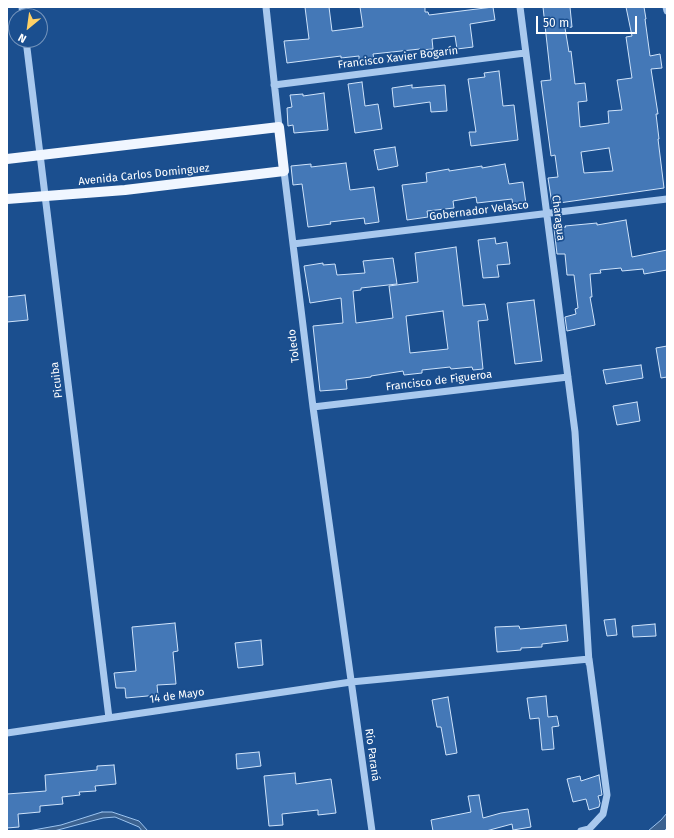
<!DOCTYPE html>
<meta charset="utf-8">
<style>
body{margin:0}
#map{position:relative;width:674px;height:838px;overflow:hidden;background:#1b4f8f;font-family:"Fira Sans",sans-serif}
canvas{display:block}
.frame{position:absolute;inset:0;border:8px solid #fff;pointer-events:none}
.north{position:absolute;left:8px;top:8px;width:40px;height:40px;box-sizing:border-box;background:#1b4f8f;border:1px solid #7695bc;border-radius:50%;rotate:209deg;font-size:11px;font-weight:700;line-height:16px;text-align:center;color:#fff}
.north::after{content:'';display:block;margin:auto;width:14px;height:18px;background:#ffd166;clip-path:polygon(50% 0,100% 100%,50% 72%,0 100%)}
.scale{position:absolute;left:536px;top:16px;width:101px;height:18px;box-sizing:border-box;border:2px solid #fff;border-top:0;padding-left:5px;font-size:12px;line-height:14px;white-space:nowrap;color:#fff;-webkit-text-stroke:3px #1b4f8f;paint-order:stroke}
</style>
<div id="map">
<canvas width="674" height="838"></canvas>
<div class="frame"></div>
<div class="north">N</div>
<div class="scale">50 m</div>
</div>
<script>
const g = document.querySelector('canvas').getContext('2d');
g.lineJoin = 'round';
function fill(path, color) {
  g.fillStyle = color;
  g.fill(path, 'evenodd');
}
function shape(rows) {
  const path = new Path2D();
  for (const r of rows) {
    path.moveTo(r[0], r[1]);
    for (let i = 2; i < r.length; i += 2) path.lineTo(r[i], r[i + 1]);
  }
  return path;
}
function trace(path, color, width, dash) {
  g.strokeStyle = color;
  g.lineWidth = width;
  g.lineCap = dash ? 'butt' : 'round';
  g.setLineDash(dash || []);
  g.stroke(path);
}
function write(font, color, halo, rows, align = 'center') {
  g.font = font + ' "Fira Sans",sans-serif';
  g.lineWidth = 3.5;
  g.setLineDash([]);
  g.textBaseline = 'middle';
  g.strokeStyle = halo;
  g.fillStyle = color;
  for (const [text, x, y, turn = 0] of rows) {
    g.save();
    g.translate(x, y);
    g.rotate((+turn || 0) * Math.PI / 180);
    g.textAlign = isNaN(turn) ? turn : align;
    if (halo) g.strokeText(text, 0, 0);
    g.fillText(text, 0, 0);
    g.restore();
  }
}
const water = shape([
 [102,812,112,812,139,821,148,831,142,831,139,827,115,817,103,818,54,831,28,831,61,825,102,812],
 [667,813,667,828,664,831,648,831,661,820,667,813]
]);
fill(water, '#3c6290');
trace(water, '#9cc4f0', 1);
const building = shape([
 [305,7,329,7,332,31,363,27,360,7,425,7,425,12,428,12,429,15,493,7,495,20,470,24,473,47,457,49,455,36,432,39,433,49,420,50,420,49,373,54,374,59,359,61,359,56,341,58,341,56,287,63,284,41,309,39,305,7],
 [543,7,570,7,572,27,565,28,569,52,571,51,575,84,585,83,587,101,578,102,580,127,609,123,608,111,622,110,617,80,632,78,626,37,632,36,626,7,644,7,646,19,645,19,650,56,660,54,662,68,651,69,658,114,656,114,659,139,658,139,664,188,552,204,548,178,558,177,555,155,551,156,541,81,551,80,543,7],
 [609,148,613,171,584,173,581,152,609,148],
 [499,71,503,106,514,105,518,140,471,146,469,132,476,132,468,79,485,77,484,73,499,71],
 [362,82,365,106,378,104,382,129,355,133,348,84,362,82],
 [412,85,412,88,445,85,447,111,431,112,430,102,394,107,392,88,412,85],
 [324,93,328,130,294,133,293,125,288,126,287,108,292,107,290,95,303,94,303,96,324,93],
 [395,147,398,166,378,170,374,150,395,147],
 [346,163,350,190,374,187,379,222,365,224,364,218,330,222,331,224,308,227,302,184,293,185,291,166,311,164,311,167,346,163],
 [505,164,509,184,523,182,526,204,513,206,512,199,477,203,476,197,453,201,454,208,427,211,428,217,407,220,402,185,427,182,426,173,449,169,449,171,482,166,482,168,505,164],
 [626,220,632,257,667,250,667,270,644,274,643,269,622,271,621,268,600,270,601,273,590,274,592,297,590,297,595,325,567,331,565,317,576,314,575,309,578,308,574,275,567,275,565,254,557,254,554,228,566,227,565,226,597,223,597,225,626,220],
 [495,238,496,244,507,242,510,264,497,265,499,277,483,278,478,240,495,238],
 [456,247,463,306,485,304,488,320,478,321,483,369,473,370,472,367,451,369,450,367,422,370,422,373,404,375,403,371,371,376,371,377,346,380,347,389,320,391,313,326,343,323,341,298,310,303,304,266,323,263,323,265,335,264,337,275,365,273,363,261,393,258,397,284,361,288,361,290,353,291,356,323,393,318,389,286,418,282,415,253,456,247],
 [443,311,448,349,410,353,406,316,443,311],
 [25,295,28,320,7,322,7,297,25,295],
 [534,300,542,361,515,364,507,303,534,300],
 [667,346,667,377,661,378,656,348,667,346],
 [641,365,643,378,606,384,603,370,641,365],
 [637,402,640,421,617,425,613,406,637,402],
 [615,619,617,635,607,636,604,620,615,619],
 [175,623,178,651,173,652,176,684,157,685,158,695,126,698,125,688,116,688,114,673,136,671,132,627,175,623],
 [655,624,656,636,633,637,632,626,655,624],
 [566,625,568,641,542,644,542,647,521,648,521,650,497,652,495,627,519,626,520,629,566,625],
 [261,640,263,665,238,668,235,643,261,640],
 [546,696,548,717,557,716,559,726,552,727,554,749,542,750,539,718,530,719,527,698,546,696],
 [448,697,457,753,446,755,441,727,437,727,432,700,448,697],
 [259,752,261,766,237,769,236,754,259,752],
 [114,765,116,784,95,786,96,791,79,792,80,795,62,797,63,804,40,806,40,812,18,814,19,827,7,828,7,794,46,791,45,775,97,770,97,766,114,765],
 [295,773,296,784,331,779,336,813,318,815,318,810,282,814,283,825,269,826,264,776,295,773],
 [599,775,602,795,598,796,600,803,599,807,589,810,586,799,573,802,567,779,580,776,581,781,599,775],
 [479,795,483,818,501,813,528,809,531,827,513,830,512,824,486,831,433,831,431,820,471,812,468,796,479,795]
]);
fill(building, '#4478b7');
trace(building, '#cfe3fa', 1);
trace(shape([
 [22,7,23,16],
 [266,7,279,127],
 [520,7,575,432,589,663],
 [666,7,667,11],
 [26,40,109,718],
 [274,85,525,53],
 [284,171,313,407,372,831],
 [293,244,667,199],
 [313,407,568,377],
 [7,733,351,682,589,659,607,795,603,814,589,829,581,831]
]), '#a9c9ee', 7);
trace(shape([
 [7,159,279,127,284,171,125,190,7,199]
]), '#f0f6ff', 10);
write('11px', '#fff', '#1b4f8f', [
 ["Francisco Xavier Bogarín",398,58,-7],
 ["Avenida Carlos Dominguez",144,175,-6],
 ["Gobernador Velasco",479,211,-7],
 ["Charagua",558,218,83],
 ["Toledo",294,346,-97],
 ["Picuiba",57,380,-97],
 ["Francisco de Figueroa",439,381,-7],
 ["14 de Mayo",177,696,-8],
 ["Río Paraná",372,755,82]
]);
</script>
